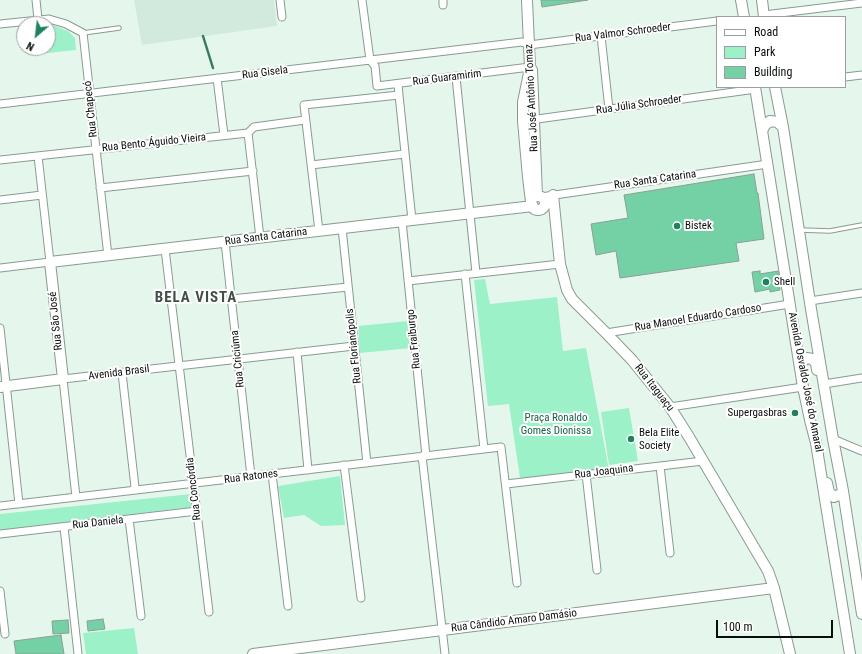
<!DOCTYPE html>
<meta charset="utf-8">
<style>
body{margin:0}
#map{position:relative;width:862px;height:654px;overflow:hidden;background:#e5f7ed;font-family:"Roboto Condensed",sans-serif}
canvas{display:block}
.legend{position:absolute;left:716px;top:16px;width:130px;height:72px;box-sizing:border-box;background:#fff;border:1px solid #9c9f9d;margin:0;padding:5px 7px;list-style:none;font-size:12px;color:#080e0b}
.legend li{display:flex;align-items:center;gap:8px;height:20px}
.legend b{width:20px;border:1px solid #9c9f9d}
.north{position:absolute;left:16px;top:16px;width:40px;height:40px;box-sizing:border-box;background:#fff;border:1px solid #9c9f9d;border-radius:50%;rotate:208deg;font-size:11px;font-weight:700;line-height:16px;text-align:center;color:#080e0b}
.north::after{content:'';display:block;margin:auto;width:14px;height:18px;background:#1e835d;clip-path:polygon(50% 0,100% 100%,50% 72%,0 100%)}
.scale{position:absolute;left:716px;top:620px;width:117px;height:18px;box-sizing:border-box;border:2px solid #080e0b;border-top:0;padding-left:5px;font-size:12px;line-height:14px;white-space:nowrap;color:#080e0b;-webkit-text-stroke:3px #fff;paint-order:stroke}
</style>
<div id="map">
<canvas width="862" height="654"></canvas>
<ul class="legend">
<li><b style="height:5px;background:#fff"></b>Road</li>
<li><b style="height:11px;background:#9cf1c8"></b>Park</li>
<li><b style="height:11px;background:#74d1a6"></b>Building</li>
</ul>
<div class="north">N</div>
<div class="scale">100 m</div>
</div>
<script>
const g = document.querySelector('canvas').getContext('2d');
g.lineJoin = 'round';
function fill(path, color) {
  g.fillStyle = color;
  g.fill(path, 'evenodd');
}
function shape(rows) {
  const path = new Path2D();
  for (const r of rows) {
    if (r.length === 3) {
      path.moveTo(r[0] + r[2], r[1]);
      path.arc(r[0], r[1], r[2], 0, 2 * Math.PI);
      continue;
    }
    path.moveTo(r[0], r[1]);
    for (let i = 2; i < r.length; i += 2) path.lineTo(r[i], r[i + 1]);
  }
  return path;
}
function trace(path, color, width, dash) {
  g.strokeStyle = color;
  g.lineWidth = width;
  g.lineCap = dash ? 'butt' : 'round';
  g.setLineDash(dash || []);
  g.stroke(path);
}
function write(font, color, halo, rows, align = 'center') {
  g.font = font + ' "Roboto Condensed",sans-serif';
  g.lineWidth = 4;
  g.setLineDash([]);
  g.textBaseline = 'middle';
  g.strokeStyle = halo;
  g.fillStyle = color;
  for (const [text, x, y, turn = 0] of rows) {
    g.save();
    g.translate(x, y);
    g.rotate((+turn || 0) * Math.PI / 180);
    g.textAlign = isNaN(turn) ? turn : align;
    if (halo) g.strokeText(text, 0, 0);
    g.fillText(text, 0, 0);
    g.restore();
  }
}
fill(shape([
 [134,0,274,0,277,26,142,45]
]), '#d1eadd');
fill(shape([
 [42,24,50,24,68,31,75,38,76,50,39,54,38,48,48,48,48,24],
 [485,279,490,304,557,297,563,351,586,348,609,470,520,478,509,404,488,406,474,280],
 [409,321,411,348,360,353,358,326],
 [629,408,638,461,609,465,601,412],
 [340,476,345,525,321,526,304,515,284,518,278,486],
 [191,494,193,507,0,530,0,514],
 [134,628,138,654,86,654,83,633]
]), '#9cf1c8');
trace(shape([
 [203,36,213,68]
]), '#387c5e', 2.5);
const building = shape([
 [541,0,588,0,542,7,541,0],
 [754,174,757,193,758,193,764,239,736,243,739,261,620,278,616,251,596,255,591,224,628,218,624,195,754,174],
 [760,271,760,274,778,271,780,290,770,292,770,289,755,292,752,272,760,271],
 [103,619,105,629,88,631,87,621,103,619],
 [68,620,69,633,53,634,52,621,68,620],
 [61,635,64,654,16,654,14,641,61,635]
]);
fill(building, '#74d1a6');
trace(building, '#8c9e94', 1);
const lane = shape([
 [83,33,119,28],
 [800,230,830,231,862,225]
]);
const street = shape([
 [36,0,38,19],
 [280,0,282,17],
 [362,0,370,60,375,66,377,86,530,67],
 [443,0,443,5],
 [764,15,862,3],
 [0,24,49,19,66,24,83,33,108,256],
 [601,36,609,109],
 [456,77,476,273],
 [845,77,862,75],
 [217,78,224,135],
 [399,95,412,220],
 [0,104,522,42,529,45,717,21],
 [530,120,756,89],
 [248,133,260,238],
 [0,160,248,133,254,127,305,120],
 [311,165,405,154],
 [100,188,253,171],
 [541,197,768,164],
 [0,200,42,195],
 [402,221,426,456],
 [342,228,367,463],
 [319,231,304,105,399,95,398,84],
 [225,242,251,476],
 [165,249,209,612],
 [0,268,50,262,38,156],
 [465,274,484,449],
 [408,281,560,264],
 [231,299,348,287],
 [810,301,862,293],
 [0,328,19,504],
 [606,333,790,304],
 [297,352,308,470],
 [122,373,135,487,133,490],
 [824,384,862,378],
 [670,407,803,387],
 [833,439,862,451],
 [422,456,445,654],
 [344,465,361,598],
 [660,466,670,553],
 [272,474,288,606],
 [586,474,597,570],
 [506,484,703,461],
 [76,497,63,379,354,346],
 [0,506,501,447,517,583],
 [129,519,141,616],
 [64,527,78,654],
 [0,534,197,511],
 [0,591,5,634]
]);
const secondary = shape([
 [527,0,530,67,532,70,537,196],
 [741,0,744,17],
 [762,0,764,17],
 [529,73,523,102,523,121,528,177,531,202],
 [755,87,803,387,810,420,816,443,850,654],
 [775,87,783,127,811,309,833,439,843,491,862,614],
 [763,129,765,125,770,121,777,122,783,127],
 [553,195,560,264,567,290,572,299,606,333,632,360,670,407,689,437,768,571,774,588,790,654],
 [538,203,7],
 [800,363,807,358,812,359,816,363,817,370],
 [0,387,63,379,50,262,533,206],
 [827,483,829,492,834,497,841,494,843,491],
 [253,654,774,588]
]);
trace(lane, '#899b91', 5.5);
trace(street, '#899b91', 9);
trace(secondary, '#899b91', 12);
trace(lane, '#fff', 3.5);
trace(street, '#fff', 7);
trace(secondary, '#fff', 10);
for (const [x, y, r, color] of [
 [677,226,4,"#1e835d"],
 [766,282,4,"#1e835d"],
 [795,413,4,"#1e835d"],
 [631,439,4,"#1e835d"]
]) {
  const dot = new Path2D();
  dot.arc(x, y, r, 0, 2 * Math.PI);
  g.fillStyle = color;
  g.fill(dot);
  trace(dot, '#fff', 1.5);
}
write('11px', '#080e0b', '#fff', [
 ["Rua Valmor Schroeder",623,33,-7],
 ["Rua Gisela",265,73,-7],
 ["Rua Guaramirim",447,78,-7],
 ["Rua José Antônio Tomaz",532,98,-93],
 ["Rua Júlia Schroeder",639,105,-8],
 ["Rua Chapecó",91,109,-96],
 ["Rua Bento Águido Vieira",154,143,-6],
 ["Rua Santa Catarina",655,180,-8],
 ["Rua Santa Catarina",266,237,-7],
 ["Rua Manoel Eduardo Cardoso",698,318,-9],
 ["Rua São José",56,321,-96],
 ["Rua Fraiburgo",414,339,-96],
 ["Rua Florianópolis",354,346,-96],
 ["Rua Criciúma",238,359,-96],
 ["Avenida Brasil",119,373,-7],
 ["Avenida Osvaldo José do Amaral",805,382,79],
 ["Rua Itaguaçu",654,388,52],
 ["Rua Joaquina",604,472,-7],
 ["Rua Ratones",251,477,-7],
 ["Rua Concórdia",194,489,-97],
 ["Rua Daniela",98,523,-6],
 ["Rua Cândido Amaro Damásio",514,621,-7]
]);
write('11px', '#080e0b', '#fff', [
 ["Bistek",685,226],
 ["Shell",774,282],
 ["Supergasbras",787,413,"right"],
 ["Bela Elite",639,433],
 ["Society",639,446]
], 'left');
write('11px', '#196044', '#fff', [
 ["Praça Ronaldo",556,418],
 ["Gomes Dionissa",556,431]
]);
g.letterSpacing = '1px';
write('bold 15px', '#404f47', '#fff', [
 ["BELA VISTA",196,298]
]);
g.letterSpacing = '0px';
</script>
